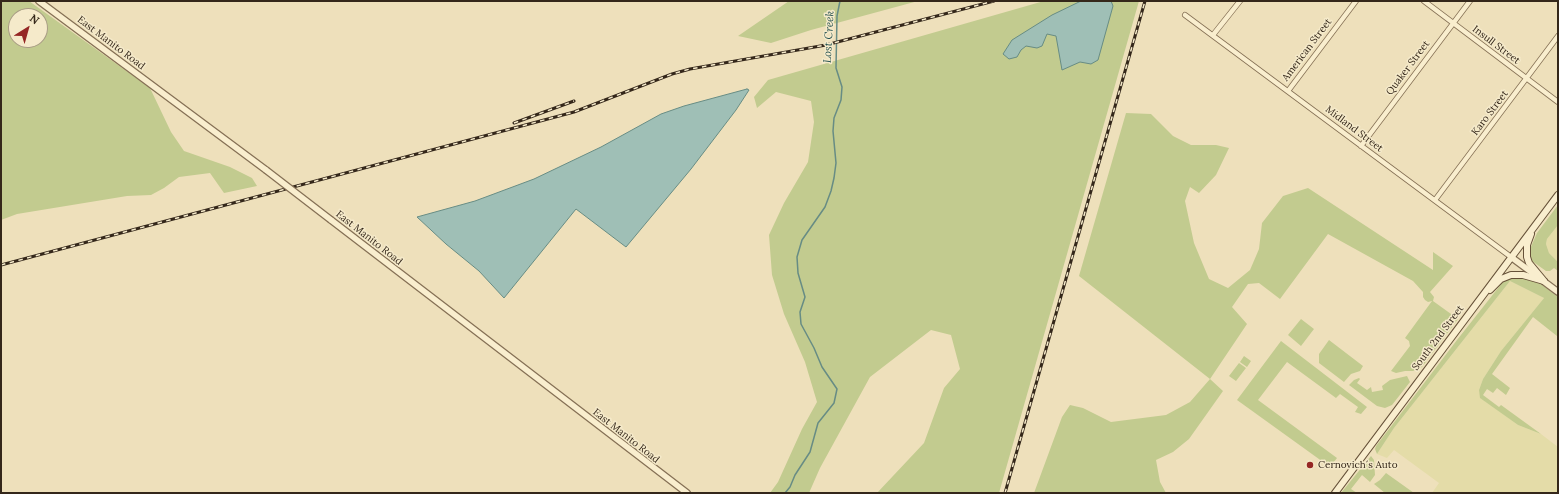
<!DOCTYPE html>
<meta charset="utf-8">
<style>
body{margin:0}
#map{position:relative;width:1559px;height:494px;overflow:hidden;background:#eee0bb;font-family:Lora,serif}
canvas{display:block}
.frame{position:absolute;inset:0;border:2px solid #34271a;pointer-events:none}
.north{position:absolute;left:8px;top:8px;width:40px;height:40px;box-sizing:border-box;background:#f5eaca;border:1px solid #a89c84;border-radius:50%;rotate:37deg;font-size:11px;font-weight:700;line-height:16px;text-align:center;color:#34271a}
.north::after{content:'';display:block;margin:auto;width:14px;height:18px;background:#952724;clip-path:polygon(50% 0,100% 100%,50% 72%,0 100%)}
</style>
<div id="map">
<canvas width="1559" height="494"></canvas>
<div class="frame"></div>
<div class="north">N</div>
</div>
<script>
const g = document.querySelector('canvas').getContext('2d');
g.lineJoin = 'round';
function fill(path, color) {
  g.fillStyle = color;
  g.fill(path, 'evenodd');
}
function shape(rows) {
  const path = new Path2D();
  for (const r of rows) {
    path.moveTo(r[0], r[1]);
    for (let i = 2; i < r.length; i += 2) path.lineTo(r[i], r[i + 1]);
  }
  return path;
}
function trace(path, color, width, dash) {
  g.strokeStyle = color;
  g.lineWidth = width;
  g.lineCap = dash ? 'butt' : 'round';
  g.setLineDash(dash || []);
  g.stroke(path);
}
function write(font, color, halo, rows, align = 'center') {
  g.font = font + ' Lora,serif';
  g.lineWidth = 3;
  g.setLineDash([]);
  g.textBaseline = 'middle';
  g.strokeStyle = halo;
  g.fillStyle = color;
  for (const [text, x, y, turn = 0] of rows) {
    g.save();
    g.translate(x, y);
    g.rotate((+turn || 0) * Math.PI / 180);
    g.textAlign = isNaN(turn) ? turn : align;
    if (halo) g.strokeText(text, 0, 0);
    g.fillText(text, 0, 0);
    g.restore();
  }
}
fill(shape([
 [1558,225,1558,262,1549,253,1546,244,1547,239],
 [1510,281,1544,298,1501,351,1483,379,1479,390,1481,398,1518,425,1541,434,1558,447,1558,493,1432,493,1439,483,1394,450,1387,458,1377,454,1394,428]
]), '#e4dca8');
fill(shape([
 [1,1,29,1,150,88,171,132,184,151,230,167,252,178,257,186,224,193,210,173,179,177,164,188,151,195,127,196,17,214,1,220],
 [16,16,40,16,40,40,16,40],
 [789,1,918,1,811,30,771,43,738,36],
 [1044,1,1139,1,999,493,877,493,924,443,944,388,960,369,951,335,931,330,870,377,820,468,809,493,770,493,778,482,802,429,817,402,805,362,784,314,772,275,769,235,784,203,808,162,814,122,811,101,776,92,757,108,754,97,768,80],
 [1126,113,1151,114,1173,136,1191,145,1216,145,1229,148,1216,175,1199,193,1190,187,1185,201,1194,243,1209,279,1228,288,1250,270,1259,249,1262,223,1283,196,1308,188,1433,270,1433,252,1453,266,1430,292,1434,297,1433,301,1458,319,1422,367,1413,371,1405,371,1396,373,1391,371,1410,346,1409,341,1405,338,1432,301,1428,302,1425,300,1423,297,1423,292,1413,281,1328,234,1280,299,1259,283,1248,284,1232,307,1247,324,1210,379,1223,391,1189,439,1173,452,1156,460,1160,482,1166,493,1034,493,1062,417,1070,405,1083,408,1111,422,1166,415,1190,402,1210,379,1079,276],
 [1558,205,1558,225,1547,239,1546,244,1549,253,1558,262,1558,271,1554,268,1550,271,1546,271,1532,261,1530,257,1530,249,1537,233],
 [1517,276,1541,284,1558,297,1558,335,1557,336,1533,317,1492,374,1510,388,1506,395,1497,388,1493,393,1487,389,1483,395,1499,407,1501,405,1541,434,1518,425,1480,398,1479,390,1483,379,1501,351,1544,298,1510,281,1394,428,1377,454,1375,449,1376,446,1457,340,1502,283,1508,278],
 [1301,319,1314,329,1301,346,1288,335],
 [1329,340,1363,366,1360,371,1351,374,1344,382,1319,363,1319,354],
 [1281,341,1367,407,1361,414,1355,412,1358,407,1340,394,1336,398,1287,362,1258,400,1337,458,1330,467,1237,400],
 [1244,356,1251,361,1247,367,1240,362],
 [1239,363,1246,368,1236,381,1229,376],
 [1407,376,1410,382,1392,405,1385,408,1377,406,1349,385,1354,380,1359,378,1360,379,1357,383,1367,390,1371,387,1372,392,1383,390,1382,386,1390,380],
 [1371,456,1374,460,1375,475,1370,482,1362,475,1351,489,1357,493,1341,493],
 [1386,473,1414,493,1385,493,1374,484,1380,480]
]), '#c2cb8f');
const water = shape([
 [1081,1,1111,1,1113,6,1098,60,1091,64,1080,62,1062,70,1056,36,1047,34,1042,46,1037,48,1026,46,1021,50,1017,57,1009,59,1003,54,1012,40,1052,15,1081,1],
 [747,89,749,90,736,110,691,169,626,247,576,209,504,298,479,271,446,244,417,217,475,201,534,179,601,147,661,114,684,106,747,89]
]);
fill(water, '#9fbfb6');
trace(water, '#678c84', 1);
trace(shape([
 [785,493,790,487,795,475,810,452,818,423,834,403,837,389,822,367,814,348,801,324,800,312,805,297,798,273,797,257,802,240,825,207,831,191,834,178,836,163,833,131,834,118,841,100,842,87,836,68,837,16,840,1]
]), '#678c84', 1.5);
const minor = shape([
 [1424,1,1558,102],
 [1185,15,1511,257],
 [1213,35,1240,1],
 [1288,91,1356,1],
 [1361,146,1470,1],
 [1435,200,1558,36]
]);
const tertiary = shape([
 [39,1,266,170],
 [331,220,687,493],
 [1511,257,1558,292]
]);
const secondary = shape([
 [1531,234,1527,245,1527,257,1529,263,1544,281],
 [1490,290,1501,279,1511,275,1523,275,1544,281],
 [1335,493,1558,195]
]);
trace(minor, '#857055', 6);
trace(tertiary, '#857055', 8);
trace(secondary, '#665138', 8);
trace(minor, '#f9eece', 4.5);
trace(tertiary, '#f9eece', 5.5);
trace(secondary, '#f9eece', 6);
const rail = shape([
 [514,123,574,101],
 [1,265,574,112,672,74,690,69,826,45,994,1],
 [1005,493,1145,1]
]);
trace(rail, '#34271a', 3);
trace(rail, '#f5eaca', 1.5, [4.5]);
const tertiaryBridge = shape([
 [266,170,331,220]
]);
trace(tertiaryBridge, '#857055', 8, []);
trace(tertiaryBridge, '#f9eece', 5.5);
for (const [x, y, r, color] of [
 [1310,465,4,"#952724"]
]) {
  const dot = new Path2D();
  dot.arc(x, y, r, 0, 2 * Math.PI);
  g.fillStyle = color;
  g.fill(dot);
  trace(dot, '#f5eaca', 1.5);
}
write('10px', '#34271a', '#f5eaca', [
 ["East Manito Road",111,43,37],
 ["Insull Street",1496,45,37],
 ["American Street",1307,50,-53],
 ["Quaker Street",1408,68,-53],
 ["Karo Street",1490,113,-53],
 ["Midland Street",1354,129,37],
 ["East Manito Road",369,238,38],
 ["South 2nd Street",1438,338,-53],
 ["East Manito Road",626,436,38]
]);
write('10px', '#34271a', '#f5eaca', [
 ["Cernovich´s Auto",1318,465]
], 'left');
write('italic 11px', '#295453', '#f5eaca', [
 ["Lost Creek",829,37,-87]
]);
</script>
